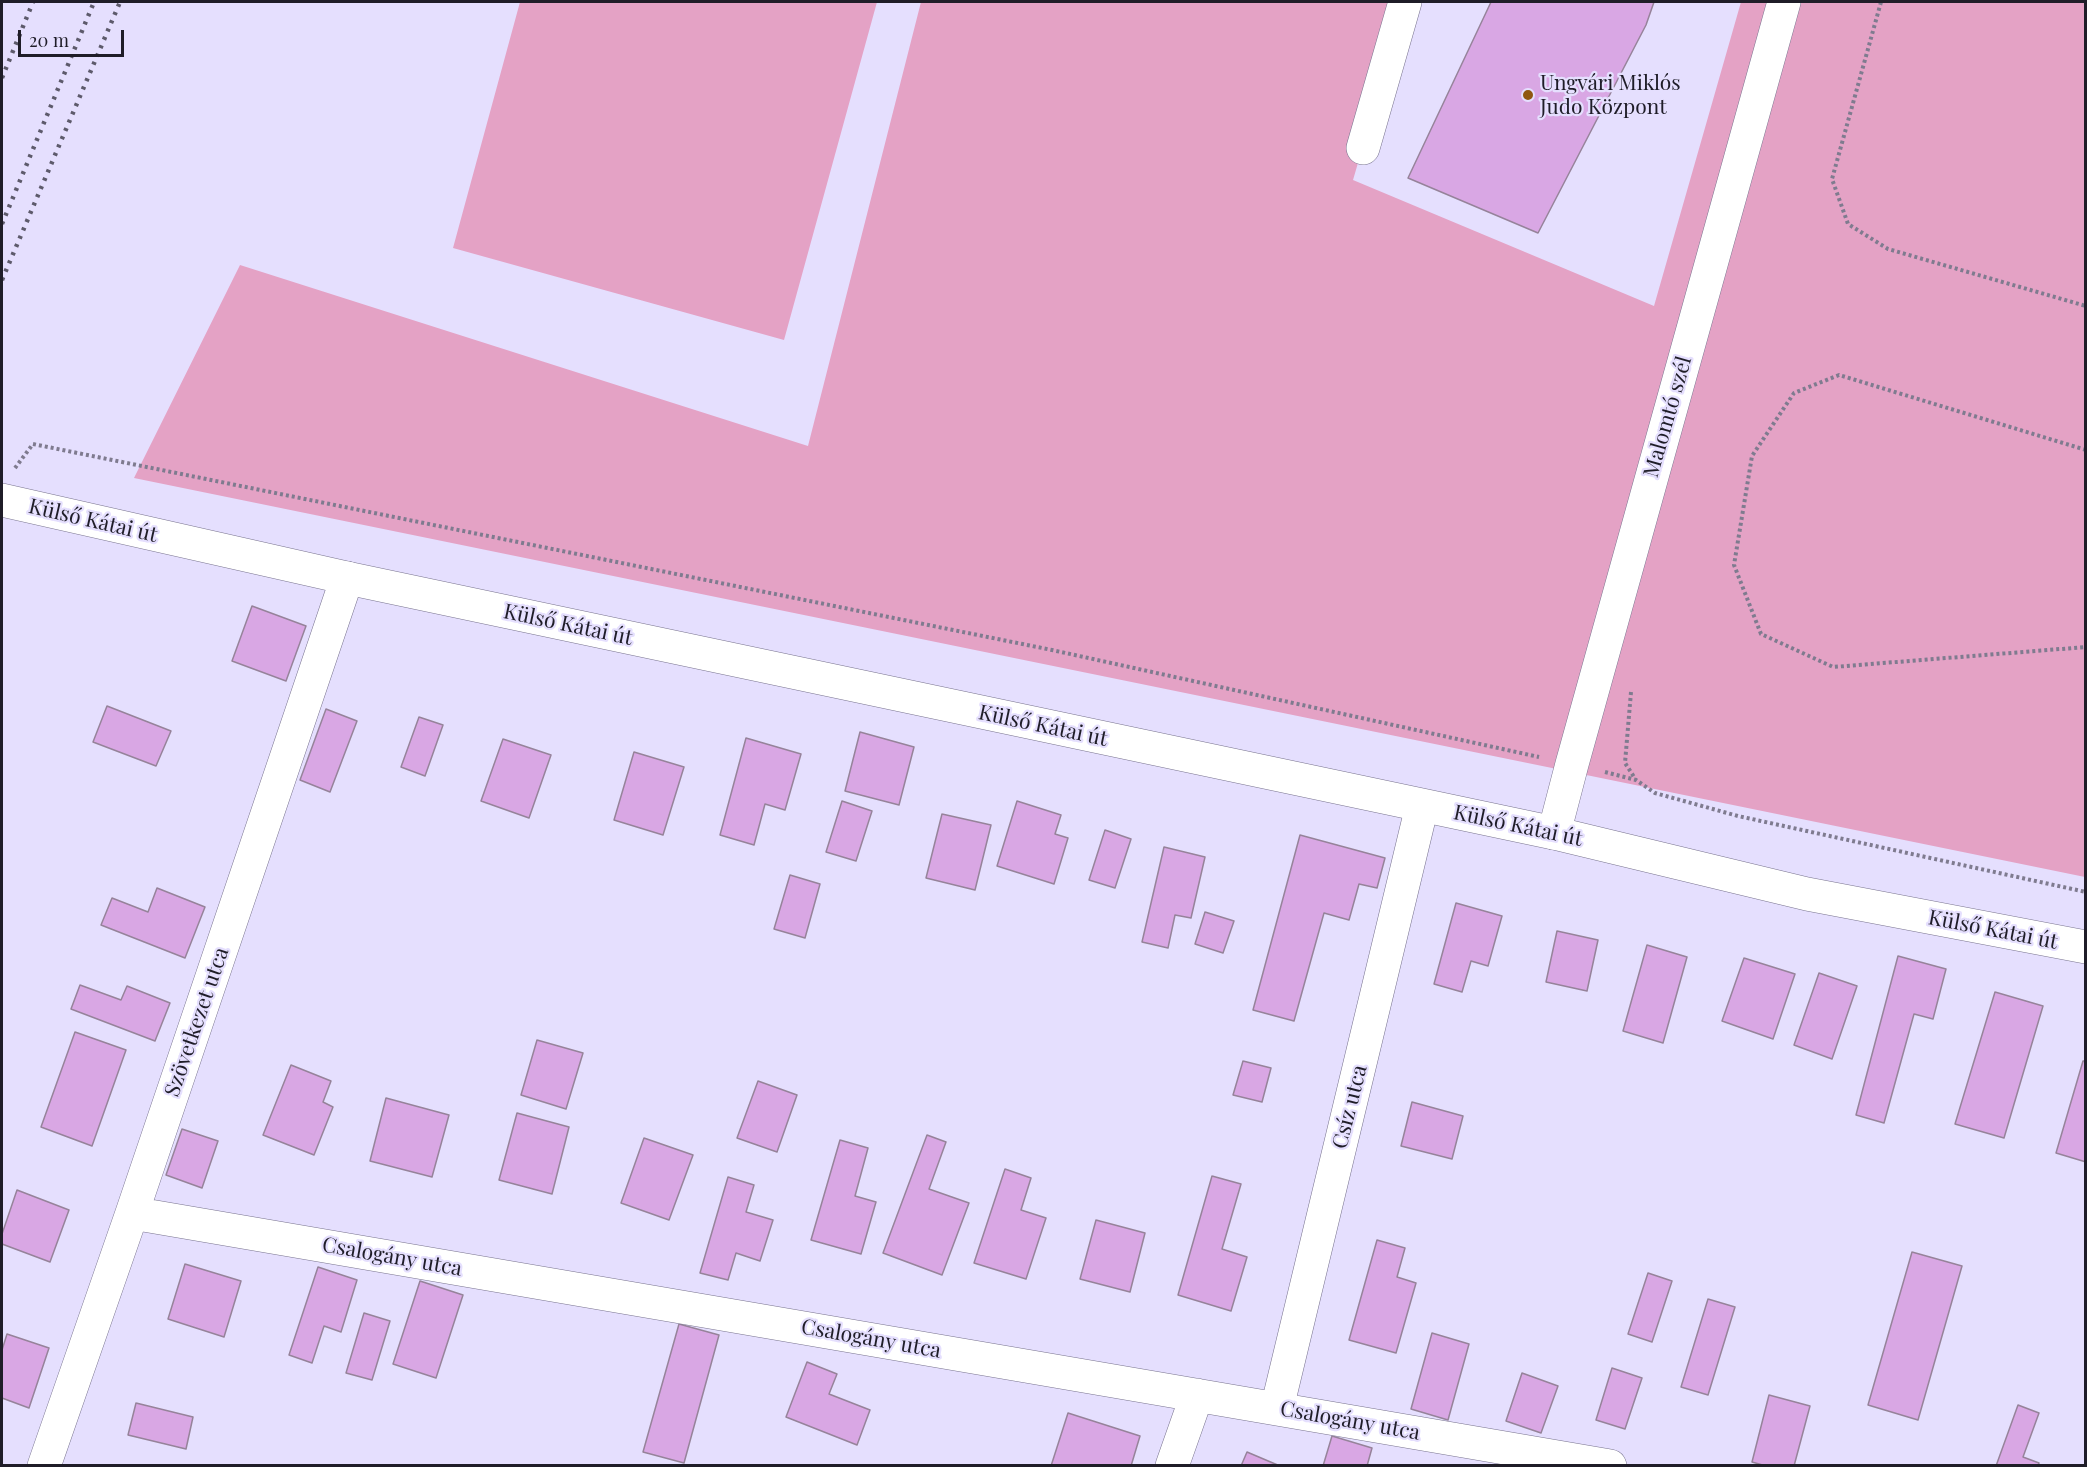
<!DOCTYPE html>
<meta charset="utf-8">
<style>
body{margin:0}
#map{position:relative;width:2087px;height:1467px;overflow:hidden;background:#e5dffe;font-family:"Playfair Display",serif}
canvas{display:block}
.frame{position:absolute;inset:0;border:3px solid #1f1d28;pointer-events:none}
.scale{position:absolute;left:18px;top:30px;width:106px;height:27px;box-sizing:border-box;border:3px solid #1f1d28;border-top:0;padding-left:8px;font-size:18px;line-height:21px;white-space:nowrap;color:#1f1d28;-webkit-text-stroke:4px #e5dffe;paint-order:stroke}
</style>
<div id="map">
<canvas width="2087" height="1467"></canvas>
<div class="frame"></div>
<div class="scale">20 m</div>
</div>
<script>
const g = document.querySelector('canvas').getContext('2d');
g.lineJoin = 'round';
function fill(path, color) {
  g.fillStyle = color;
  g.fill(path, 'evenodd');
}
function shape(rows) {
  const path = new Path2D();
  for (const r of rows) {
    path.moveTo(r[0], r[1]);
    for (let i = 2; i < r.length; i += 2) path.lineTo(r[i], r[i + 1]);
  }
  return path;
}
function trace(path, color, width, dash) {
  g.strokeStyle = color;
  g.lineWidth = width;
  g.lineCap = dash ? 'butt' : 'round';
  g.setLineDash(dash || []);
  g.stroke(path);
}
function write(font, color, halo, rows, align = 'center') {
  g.font = font + ' "Playfair Display",serif';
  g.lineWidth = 4.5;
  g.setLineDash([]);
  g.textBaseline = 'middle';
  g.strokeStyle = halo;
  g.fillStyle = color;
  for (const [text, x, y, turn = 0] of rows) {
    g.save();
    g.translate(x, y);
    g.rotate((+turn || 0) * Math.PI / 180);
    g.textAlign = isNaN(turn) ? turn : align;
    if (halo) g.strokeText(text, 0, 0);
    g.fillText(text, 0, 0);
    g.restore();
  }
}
fill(shape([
 [520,2,877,2,784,340,453,248],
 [921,2,1405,2,1353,180,1654,306,1741,2,2085,2,2085,877,134,478,240,265,808,446]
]), '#e4a2c5');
const building = shape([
 [1491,2,1654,2,1646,25,1538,233,1408,178,1491,2],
 [252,606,306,626,286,681,232,661,252,606],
 [107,706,171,731,156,766,93,742,107,706],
 [326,709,357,721,330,792,300,780,326,709],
 [419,717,443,725,425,776,401,767,419,717],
 [860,732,914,747,899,805,845,791,860,732],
 [746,738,801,754,785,810,765,804,754,845,720,835,746,738],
 [503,739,551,755,529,818,481,801,503,739],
 [634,752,684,767,663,835,614,820,634,752],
 [842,801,872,811,856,861,826,852,842,801],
 [1017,801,1061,815,1055,834,1068,838,1054,884,997,866,1017,801],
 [942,814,991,825,975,890,926,878,942,814],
 [1105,830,1131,839,1115,888,1089,880,1105,830],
 [1300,835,1385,858,1377,888,1359,884,1349,920,1324,913,1294,1021,1253,1010,1300,835],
 [1164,847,1205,857,1191,918,1175,915,1168,948,1142,942,1164,847],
 [790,875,820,884,805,938,774,929,790,875],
 [157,888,205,907,185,958,101,925,112,898,148,912,157,888],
 [1456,903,1502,916,1488,966,1471,961,1462,992,1434,984,1456,903],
 [1205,912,1234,921,1223,953,1195,944,1205,912],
 [1557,931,1598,940,1587,991,1546,982,1557,931],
 [1647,945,1687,957,1663,1043,1623,1031,1647,945],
 [1898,956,1946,969,1933,1019,1914,1014,1884,1123,1856,1115,1898,956],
 [1744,958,1795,974,1773,1039,1722,1021,1744,958],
 [1819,973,1857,986,1832,1059,1794,1045,1819,973],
 [80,985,121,1000,127,986,170,1003,155,1041,71,1009,80,985],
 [1995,992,2043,1006,2004,1138,1955,1124,1995,992],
 [75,1032,126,1050,92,1146,41,1127,75,1032],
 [537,1040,583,1053,566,1109,521,1095,537,1040],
 [1243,1061,1271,1068,1262,1102,1233,1095,1243,1061],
 [2083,1061,2086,1061,2086,1162,2056,1153,2083,1061],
 [291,1065,331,1081,323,1102,333,1107,314,1155,263,1135,291,1065],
 [758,1081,797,1095,777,1152,737,1138,758,1081],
 [386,1098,449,1115,432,1177,370,1161,386,1098],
 [1412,1102,1463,1116,1452,1159,1401,1146,1412,1102],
 [517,1113,569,1127,552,1194,499,1180,517,1113],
 [182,1129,218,1141,202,1188,166,1175,182,1129],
 [927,1135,946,1142,929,1189,969,1203,942,1275,883,1253,927,1135],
 [644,1138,693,1155,669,1220,621,1203,644,1138],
 [840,1140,868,1148,855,1196,876,1202,861,1254,811,1240,840,1140],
 [1005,1169,1031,1178,1021,1210,1046,1218,1026,1279,974,1263,1005,1169],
 [1212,1176,1241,1184,1222,1249,1247,1257,1231,1311,1178,1295,1212,1176],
 [728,1177,754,1185,746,1212,773,1220,760,1261,736,1253,728,1280,700,1273,728,1177],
 [17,1190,69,1210,50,1262,2,1244,2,1234,17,1190],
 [1096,1220,1145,1233,1130,1292,1080,1279,1096,1220],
 [1377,1240,1405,1248,1397,1277,1416,1283,1396,1353,1349,1340,1377,1240],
 [1912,1252,1962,1266,1918,1420,1868,1405,1912,1252],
 [185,1264,241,1281,224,1337,168,1319,185,1264],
 [318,1267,357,1280,341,1332,324,1326,312,1363,289,1355,318,1267],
 [1648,1273,1672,1281,1652,1342,1628,1334,1648,1273],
 [420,1281,463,1295,436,1378,393,1364,420,1281],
 [1708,1299,1735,1307,1708,1395,1681,1387,1708,1299],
 [364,1313,390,1321,372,1380,346,1373,364,1313],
 [679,1324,719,1335,684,1463,643,1452,679,1324],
 [1432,1333,1469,1344,1448,1420,1411,1409,1432,1333],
 [7,1334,49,1348,29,1408,2,1398,2,1350,7,1334],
 [807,1362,837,1374,829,1394,870,1410,857,1445,786,1417,807,1362],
 [1612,1368,1642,1378,1625,1429,1596,1420,1612,1368],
 [1522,1373,1558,1386,1541,1433,1506,1421,1522,1373],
 [1769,1395,1810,1406,1794,1466,1766,1466,1752,1462,1769,1395],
 [136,1403,193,1417,186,1449,128,1435,136,1403],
 [2018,1405,2039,1413,2023,1457,2039,1463,2038,1466,1996,1466,2018,1405],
 [1068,1413,1140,1436,1131,1466,1051,1466,1068,1413],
 [1332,1436,1372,1448,1367,1466,1323,1466,1332,1436],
 [1247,1452,1280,1466,1241,1466,1247,1452]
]);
fill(building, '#d9a7e4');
trace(building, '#96839a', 1.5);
const minor = shape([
 [1363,148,1405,2],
 [1554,833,1572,764,1784,2],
 [132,1213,1610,1466],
 [1277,1408,1422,806],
 [44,1466,132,1213,347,578],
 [1172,1466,1197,1395]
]);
const major = shape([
 [2,500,347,578,1554,833,1807,894,2086,947]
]);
trace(minor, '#79748f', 34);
trace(major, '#79748f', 34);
trace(shape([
 [1881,2,1832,179,1848,224,1888,249,2086,306],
 [2086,450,1839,375,1794,393,1752,456,1734,565,1761,634,1833,667,2086,647],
 [15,468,33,444,1052,650,1539,757],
 [1631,692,1625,763,1636,780],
 [1605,772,1636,780,1655,793,1738,816,2086,892]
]), '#7f7b8f', 4, [3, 3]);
trace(minor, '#fff', 33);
trace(major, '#fff', 33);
trace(shape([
 [2,78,33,2],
 [2,224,94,2],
 [2,280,120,2]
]), '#5d5a6b', 4.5, [3, 6]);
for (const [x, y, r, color] of [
 [1528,95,6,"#905710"]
]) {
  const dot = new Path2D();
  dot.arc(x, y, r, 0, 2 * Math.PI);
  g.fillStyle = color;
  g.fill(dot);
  trace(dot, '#e5dffe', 2);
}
write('21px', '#1f1d28', '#e5dffe', [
 ["Ungvári Miklós",1540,83],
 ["Judo Központ",1540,107]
], 'left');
write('21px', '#1f1d28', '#e5dffe', [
 ["Malomtó szél",1668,417,-74],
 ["Külső Kátai út",93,521,13],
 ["Külső Kátai út",568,625,12],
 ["Külső Kátai út",1043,726,12],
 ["Külső Kátai út",1518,826,12],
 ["Külső Kátai út",1993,930,11],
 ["Szövetkezet utca",197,1022,-71],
 ["Csíz utca",1350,1107,-76],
 ["Csalogány utca",392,1257,10],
 ["Csalogány utca",871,1339,10],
 ["Csalogány utca",1350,1421,10]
]);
</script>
